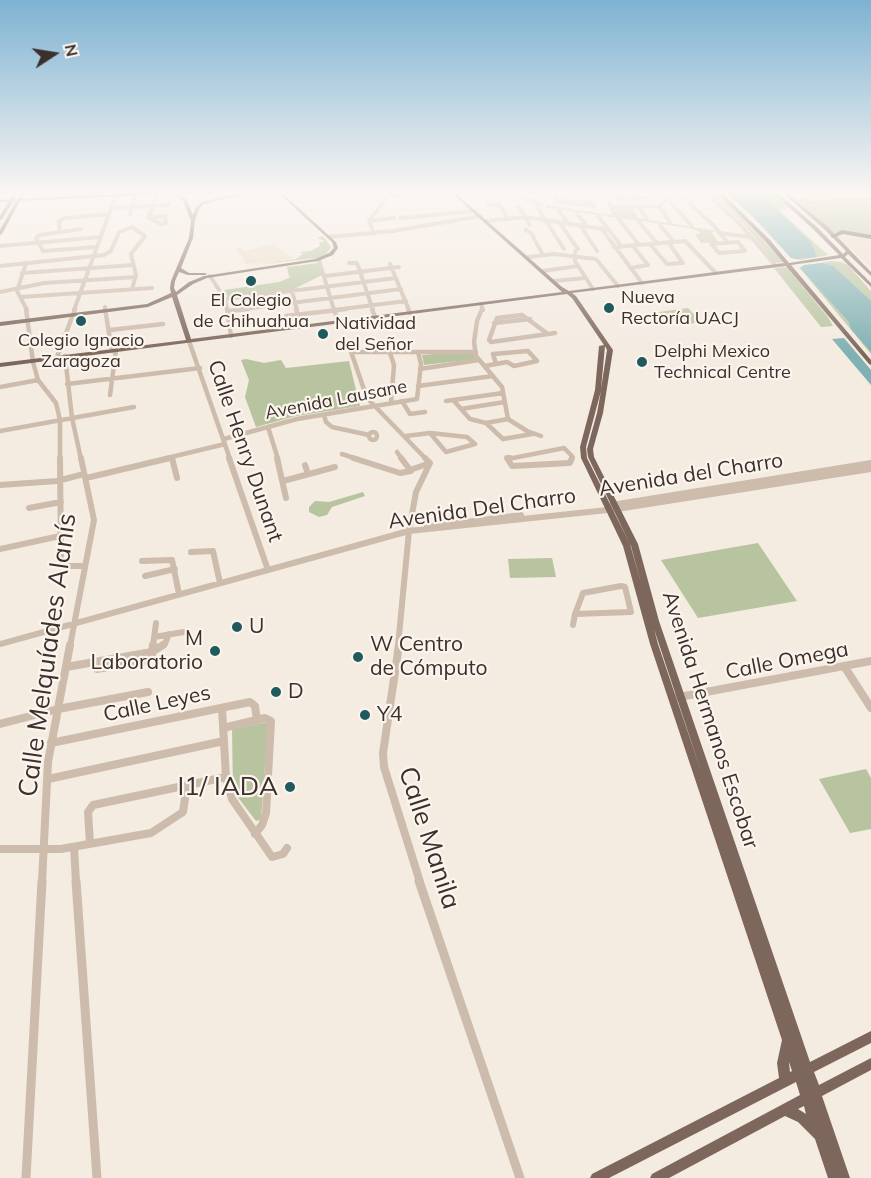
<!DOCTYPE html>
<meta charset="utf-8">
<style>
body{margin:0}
#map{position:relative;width:871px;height:1178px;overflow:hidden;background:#f4ebe1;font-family:Mulish,sans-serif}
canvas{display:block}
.north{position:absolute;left:24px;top:24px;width:60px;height:60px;-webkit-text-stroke:4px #fbf5ee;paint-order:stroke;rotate:78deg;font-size:16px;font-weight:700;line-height:24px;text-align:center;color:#3b302b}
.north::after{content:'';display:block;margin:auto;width:21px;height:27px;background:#3b302b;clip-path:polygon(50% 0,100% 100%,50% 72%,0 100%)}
</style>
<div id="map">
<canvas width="871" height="1178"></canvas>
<div class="north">N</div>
</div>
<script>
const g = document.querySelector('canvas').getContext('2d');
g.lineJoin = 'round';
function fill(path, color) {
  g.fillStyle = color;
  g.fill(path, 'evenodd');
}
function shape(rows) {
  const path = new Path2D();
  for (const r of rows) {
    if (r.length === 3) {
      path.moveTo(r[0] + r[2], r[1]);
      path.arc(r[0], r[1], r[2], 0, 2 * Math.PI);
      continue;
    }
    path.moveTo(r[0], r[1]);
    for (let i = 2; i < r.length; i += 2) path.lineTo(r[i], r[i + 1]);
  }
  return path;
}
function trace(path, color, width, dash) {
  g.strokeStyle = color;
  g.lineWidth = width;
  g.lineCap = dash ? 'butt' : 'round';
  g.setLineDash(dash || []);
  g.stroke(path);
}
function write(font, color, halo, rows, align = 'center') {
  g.font = font + ' Mulish,sans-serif';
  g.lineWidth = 4.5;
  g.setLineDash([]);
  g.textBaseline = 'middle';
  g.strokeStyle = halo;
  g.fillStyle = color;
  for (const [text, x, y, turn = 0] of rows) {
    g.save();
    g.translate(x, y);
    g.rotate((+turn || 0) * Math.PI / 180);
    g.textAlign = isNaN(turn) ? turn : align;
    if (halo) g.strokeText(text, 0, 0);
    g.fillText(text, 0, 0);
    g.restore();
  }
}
fill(shape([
 [708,191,715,191,726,201,784,262,775,263,742,222],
 [724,191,770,191,790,208,778,210,828,255,801,260,791,258,749,213],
 [858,197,871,197,871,236,844,231,834,233,796,199,807,198,810,201],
 [546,205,612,215,617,214,615,209,632,208,638,218,716,231,711,232,718,242,701,243,695,234,700,234,698,231,690,228,546,208],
 [323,236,331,247,326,254,317,258,251,265,296,259,303,254,301,252,311,251,320,246,319,243,325,241,317,238],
 [831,261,841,262,848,265,871,291,871,354,799,267],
 [318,263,322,275,294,289,228,297,224,290,279,282,291,277,289,276,287,267],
 [787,267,828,317,833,326,821,327,774,268],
 [688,308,701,322,688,324,683,319,667,321,659,312],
 [450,353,473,353,476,359,424,365,422,355],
 [246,359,264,363,281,360,286,368,349,361,360,406,296,416,256,427,245,397,249,380,241,360],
 [363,492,365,496,332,507,327,515,319,517,309,512,309,507,315,501,329,502],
 [758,543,797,601,698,618,661,560],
 [552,558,556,577,510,578,508,559],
 [268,722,261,819,256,821,233,791,232,729],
 [866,769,871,778,871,829,850,833,819,779]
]), '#b8c4a0');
fill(shape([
 [844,233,871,240,871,268,837,236],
 [276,243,278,243,274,248,278,248,293,258,287,260,245,264,245,260,235,249,240,247,245,251]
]), '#ecdcc8');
fill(shape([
 [725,191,759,191,811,242,817,257,797,259,791,258,762,225],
 [822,263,833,266,871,301,871,352,851,329,849,322,800,268,804,265],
 [844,338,871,370,871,385,832,339]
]), '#7fb0b2');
trace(shape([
 [510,191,541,205],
 [608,191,619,198,646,197,654,191],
 [630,191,637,197],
 [677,191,713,225,728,243],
 [704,191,739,223,775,265],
 [559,192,611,193],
 [394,196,455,193],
 [556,197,564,197,566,202,592,202,594,206,557,202,556,197],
 [62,198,82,191],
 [668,200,692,226],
 [609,201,614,214],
 [488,205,500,205,508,219],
 [659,206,670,222],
 [519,207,530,225],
 [537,207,564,249],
 [612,207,659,206,678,191],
 [639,207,647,219],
 [111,208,169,205],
 [558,210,568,223],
 [577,213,587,226],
 [130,214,136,194],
 [165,216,166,223,161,224,149,218,165,216],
 [598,216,622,247],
 [149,217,157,193],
 [400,218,475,211],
 [618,218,639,245],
 [369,221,394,218],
 [486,221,525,217,609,230],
 [559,222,578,249],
 [639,222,657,243],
 [580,225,597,251],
 [660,225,674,242],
 [601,228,642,283],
 [81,229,40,235,36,238,43,251,96,247],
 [526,230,531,233,543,255],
 [60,232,59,221,65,218,109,214],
 [720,233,750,237],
 [374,234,369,221,390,194],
 [329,237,393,231,481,216],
 [738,242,745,251,719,253,711,244,738,242],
 [650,244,667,264,683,263,668,242],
 [0,246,100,237],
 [614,247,685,241,716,273],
 [575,251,575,261,593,289],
 [528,257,554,254,596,259,618,286],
 [319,260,334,310],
 [26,263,17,291,27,310],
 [349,263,357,263,373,310],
 [390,264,409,310],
 [0,266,104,255,111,251,119,232,132,227,145,236,131,254,136,275,132,289],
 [630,268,648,265,633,246],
 [543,271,578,266],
 [22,273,133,265],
 [210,276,225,299,227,310],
 [325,276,399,267],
 [554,281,585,278],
 [292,291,297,310],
 [0,292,44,283,136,277],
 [21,297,152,288],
 [225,299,396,278],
 [481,304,483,310],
 [105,307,105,310],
 [74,310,116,195],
 [236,310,401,289],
 [334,310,406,301]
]), '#cdbbac', 4);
trace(shape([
 [26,309,33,362,38,380,56,403,60,420,60,459],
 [105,309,112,351],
 [227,309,231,336],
 [296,309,301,327],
 [334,309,338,322],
 [372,309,375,317],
 [408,309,410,313],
 [482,309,477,321,474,342,476,356,502,387,508,419,527,431,541,436],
 [229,311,248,309],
 [522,315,548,334,491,342,489,340,497,318,522,315],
 [286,316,346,309],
 [494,323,530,319],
 [110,330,163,324],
 [548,334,555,333],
 [189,341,230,459],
 [348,343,367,398,426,459],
 [352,352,476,352],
 [390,353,394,365,391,403],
 [65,356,72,418,81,459],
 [57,357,75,309],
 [485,366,507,362,514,366,537,361,528,351,493,354,496,364],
 [420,369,479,360],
 [67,384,200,368],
 [418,386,493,376],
 [0,387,38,380],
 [110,395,116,350],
 [402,401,410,414,425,412],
 [446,401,503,393],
 [454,401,470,419,486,423,508,419],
 [461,409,505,402],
 [324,415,326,422,332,427,369,435],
 [486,423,503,439],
 [268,427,278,459],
 [0,431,134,407],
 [373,436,4],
 [430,433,467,437,475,444,446,452,430,433],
 [406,436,430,433],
 [224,439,297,419,417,399,421,364,418,352],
 [503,439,532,434],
 [397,452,402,459],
 [342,454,357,459],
 [163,459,225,444],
 [508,459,564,448,572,456,571,459]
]), '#cdbbac', 4.5);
trace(shape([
 [60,458,61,562,67,566,85,566],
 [172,458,177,478],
 [229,458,268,570],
 [277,458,286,498],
 [353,458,400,473,411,471,401,458],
 [510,458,507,458,512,466,570,463,572,458],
 [305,465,308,474],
 [410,470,430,463],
 [86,478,170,458],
 [283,481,335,467],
 [0,485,57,481,84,474],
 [612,505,871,463],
 [29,508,61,502],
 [427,527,521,515],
 [0,549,60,536],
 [191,552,213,551,220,583],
 [142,561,172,560,179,594],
 [145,576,175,569],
 [621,586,625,587,631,612,575,614,583,593,621,586],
 [573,625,575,614],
 [154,637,184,632],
 [0,644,409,531,617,509,871,469],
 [70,646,94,520,81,458],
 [153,646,156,623],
 [161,646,165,644,169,634],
 [398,646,409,531,416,492,430,463,425,458]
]), '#cdbbac', 6);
trace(shape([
 [399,645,383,753,384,767,420,882],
 [94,662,97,669,148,660,152,655,153,645],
 [844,666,871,708],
 [66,667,152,652,163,645],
 [674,698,871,661],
 [222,708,226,777,232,799,272,857,283,854,287,848],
 [0,724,58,709,148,692],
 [223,728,265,718,271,721,266,813,262,825,255,834],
 [51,743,250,702,255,706,257,720],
 [48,779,224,741],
 [90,844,88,812,93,805,226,777],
 [74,847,76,882],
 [0,849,61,849,151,833,183,812,187,785],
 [42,882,48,762,70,645]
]), '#cdbbac', 8);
trace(shape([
 [76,881,97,1178],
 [419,881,520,1178],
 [26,1178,42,881]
]), '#cdbbac', 9);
fill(shape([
 [15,191,19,191,14,199,18,199,22,191,26,191,22,199,174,191,203,191,201,192,178,193,187,200,193,215,196,207,202,202,250,191,256,191,204,204,199,209,195,220,193,238,181,268,189,273,205,273,207,274,205,275,188,275,179,272,175,281,174,288,176,292,189,282,204,276,315,259,329,253,334,248,332,242,276,191,280,191,336,242,338,248,333,255,318,261,207,278,193,284,177,295,191,339,562,292,449,191,453,191,562,287,569,291,784,263,766,242,716,191,720,191,770,240,789,263,839,255,813,229,771,191,775,191,817,227,843,254,846,251,824,229,781,191,785,191,828,227,871,272,871,276,848,254,845,257,871,283,871,287,841,258,791,265,871,360,871,365,869,364,786,266,572,293,576,296,613,350,603,413,593,449,594,457,638,544,659,621,810,1062,871,1031,871,1043,814,1072,819,1085,871,1058,871,1070,822,1096,850,1178,828,1178,815,1139,798,1122,785,1116,669,1178,650,1178,652,1174,800,1095,796,1082,609,1178,590,1178,592,1174,779,1078,777,1063,782,1040,650,644,623,546,581,458,580,447,595,390,599,346,604,345,572,298,567,294,0,367,0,363,186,340,172,297,148,307,0,326,0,322,147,304,171,293,170,288,171,281,189,238,191,221,183,201,174,194,20,201,2,234,0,235,0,230,16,201,13,202,2,219,0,220,0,216,8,202,0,202,0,200,10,199,15,191],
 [605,346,607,350,601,389,605,346],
 [601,391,597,413,587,449,588,457,630,544,641,583,631,546,587,458,586,447,601,391],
 [654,629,701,771,658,644,654,629],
 [789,1062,792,1071,790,1072,789,1063,789,1062],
 [804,1106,806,1114,798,1109,804,1106]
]), '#7d675c');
fill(shape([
 [842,230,871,235,871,239,843,234,833,238,830,236,842,230]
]), '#5c4a42');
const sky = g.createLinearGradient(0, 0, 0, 356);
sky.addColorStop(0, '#7eb2d2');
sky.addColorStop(0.54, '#faf6f2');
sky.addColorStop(1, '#faf6f200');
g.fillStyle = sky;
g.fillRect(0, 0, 871, 356);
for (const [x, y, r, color] of [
 [251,281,6,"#1f5a5e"],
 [609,308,6,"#1f5a5e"],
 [81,321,6,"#1f5a5e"],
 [323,334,6,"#1f5a5e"],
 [642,362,6,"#1f5a5e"],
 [237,627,6,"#1f5a5e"],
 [215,651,6,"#1f5a5e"],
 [358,657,6,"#1f5a5e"],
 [276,692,6,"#1f5a5e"],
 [365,715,6,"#1f5a5e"],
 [290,787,6,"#1f5a5e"]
]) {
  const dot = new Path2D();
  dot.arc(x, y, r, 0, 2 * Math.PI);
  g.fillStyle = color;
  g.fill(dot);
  trace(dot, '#fbf5ee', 2);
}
write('18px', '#3b302b', '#fbf5ee', [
 ["Nueva",621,298],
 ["Rectoría UACJ",621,319],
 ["El Colegio",251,301,"center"],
 ["de Chihuahua",251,322,"center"],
 ["Natividad",335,324],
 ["del Señor",335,345],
 ["Colegio Ignacio",81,341,"center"],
 ["Zaragoza",81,362,"center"],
 ["Delphi Mexico",654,352],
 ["Technical Centre",654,373]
], 'left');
write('18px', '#3b302b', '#fbf5ee', [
 ["Avenida Lausane",336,400,-11]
]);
write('21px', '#3b302b', '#fbf5ee', [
 ["Calle Henry Dunant",245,451,71],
 ["Avenida del Charro",691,475,-9],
 ["Avenida Del Charro",482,509,-8],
 ["Calle Omega",787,661,-11],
 ["Calle Leyes",157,704,-12],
 ["Avenida Hermanos Escobar",710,720,72]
]);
write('21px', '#3b302b', '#fbf5ee', [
 ["U",249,627],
 ["M",203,639,"right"],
 ["Laboratorio",203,663,"right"],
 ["W Centro",370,645],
 ["de Cómputo",370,669],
 ["D",288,692],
 ["Y4",377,715]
], 'left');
write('26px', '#3b302b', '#fbf5ee', [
 ["Calle Melquíades Alanís",48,655,-82],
 ["Calle Manila",429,838,72]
]);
write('26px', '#3b302b', '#fbf5ee', [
 ["I1/ IADA",278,787]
], 'right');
</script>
